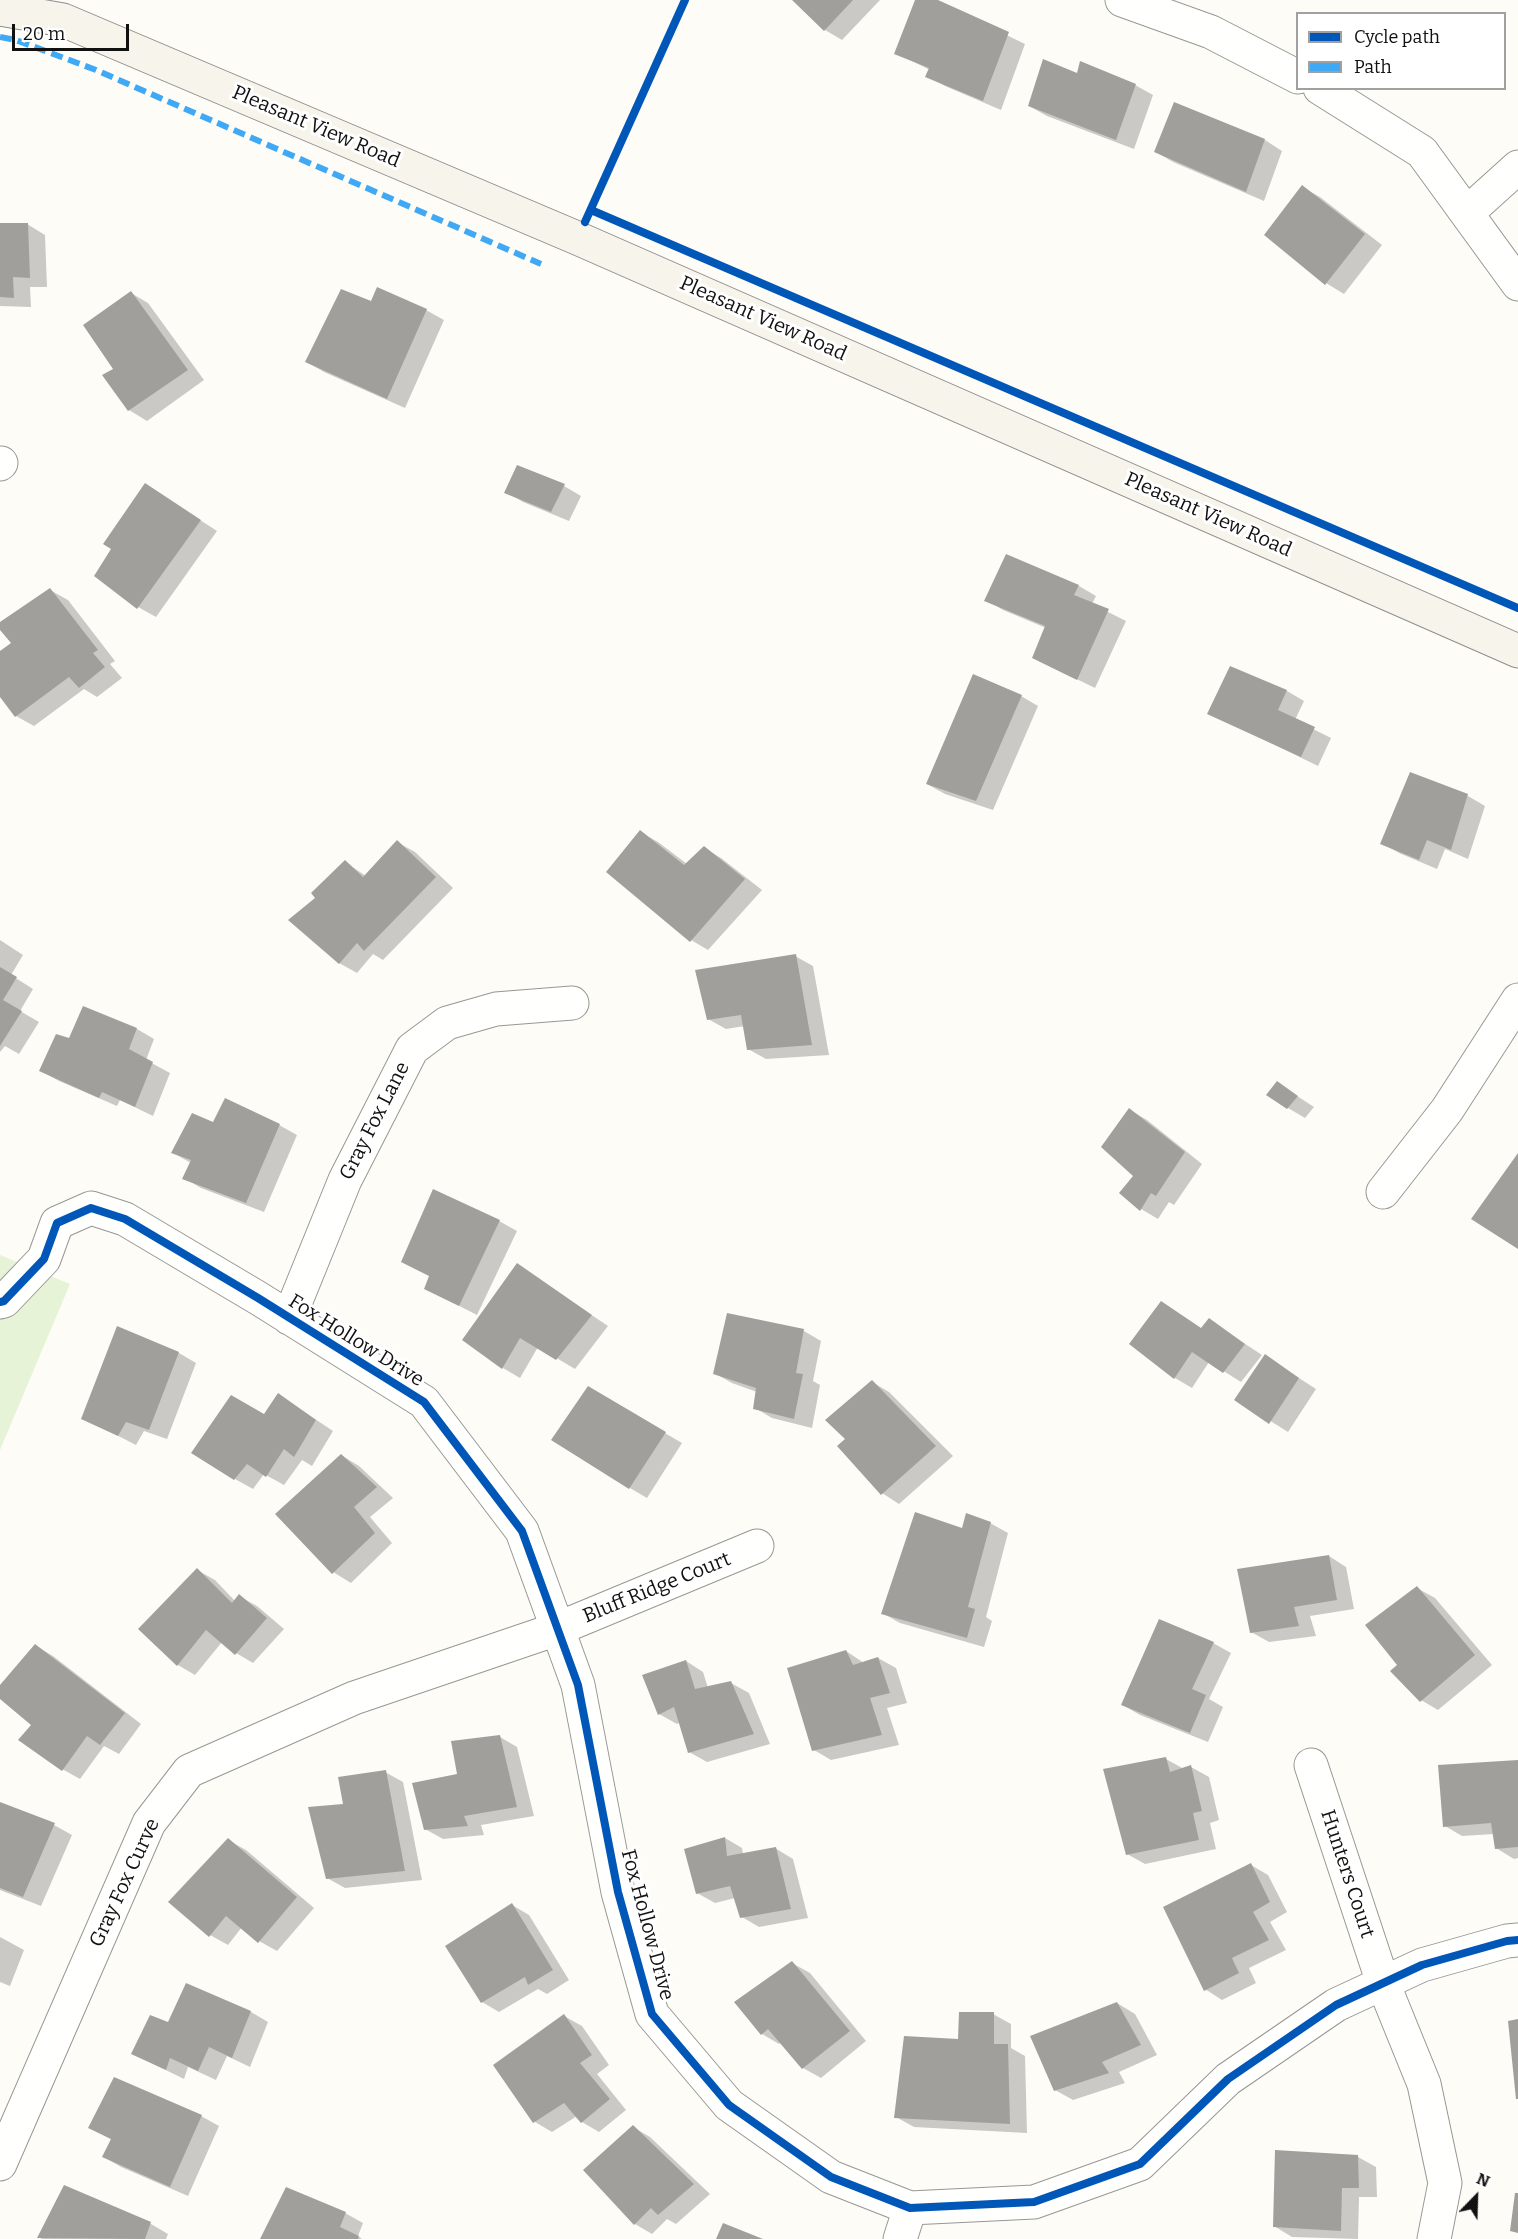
<!DOCTYPE html>
<style>
body{margin:0}
#map{position:relative;width:1518px;height:2239px;overflow:hidden;background:#fdfcf7;font-family:Bitter,serif}
canvas{display:block}
.legend{position:absolute;left:1296px;top:12px;width:210px;height:78px;box-sizing:border-box;background:#fff;border:2px solid #a0a0a0;margin:0;padding:8px 10px;list-style:none;font-size:18px;color:#111}
.legend li{display:flex;align-items:center;gap:12px;height:30px}
.legend b{width:30px;border:2px solid #a0a0a0}
.north{position:absolute;left:1446px;top:2167px;width:60px;height:60px;-webkit-text-stroke:4px #fff;paint-order:stroke;rotate:23deg;font-size:16px;font-weight:700;line-height:24px;text-align:center;color:#111}
.north::after{content:'';display:block;margin:auto;width:21px;height:27px;background:#111;clip-path:polygon(50% 0,100% 100%,50% 72%,0 100%)}
.scale{position:absolute;left:12px;top:24px;width:117px;height:27px;box-sizing:border-box;border:3px solid #111;border-top:0;padding-left:8px;font-size:18px;line-height:21px;white-space:nowrap;color:#111;-webkit-text-stroke:4px #fff;paint-order:stroke}
</style>
<div id="map">
<canvas width="1518" height="2239"></canvas>
<ul class="legend">
<li><b style="height:8px;background:#0057b8"></b>Cycle path</li>
<li><b style="height:8px;background:#3fa9f5"></b>Path</li>
</ul>
<div class="north">N</div>
<div class="scale">20 m</div>
</div>
<script>
const g = document.querySelector('canvas').getContext('2d');
g.lineJoin = 'round';
function fill(path, color) {
  g.fillStyle = color;
  g.fill(path, 'evenodd');
}
function shape(rows) {
  const path = new Path2D();
  for (const r of rows) {
    path.moveTo(r[0], r[1]);
    for (let i = 2; i < r.length; i += 2) path.lineTo(r[i], r[i + 1]);
  }
  return path;
}
function trace(path, color, width, dash) {
  g.strokeStyle = color;
  g.lineWidth = width;
  g.lineCap = dash ? 'butt' : 'round';
  g.setLineDash(dash || []);
  g.stroke(path);
}
function write(font, color, halo, rows, align = 'center') {
  g.font = font + ' Bitter,serif';
  g.lineWidth = 6;
  g.setLineDash([]);
  g.textBaseline = 'middle';
  g.strokeStyle = halo;
  g.fillStyle = color;
  for (const [text, x, y, turn = 0] of rows) {
    g.save();
    g.translate(x, y);
    g.rotate((+turn || 0) * Math.PI / 180);
    g.textAlign = isNaN(turn) ? turn : align;
    if (halo) g.strokeText(text, 0, 0);
    g.fillText(text, 0, 0);
    g.restore();
  }
}
fill(shape([
 [0,1255,70,1284,0,1450]
]), '#e7f3d7');
fill(shape([
 [794,0,880,0,842,40,825,30],
 [916,0,934,0,1025,44,1001,110,945,86,927,76,930,70,896,53],
 [1078,75,1135,85,1153,95,1134,149,1047,116,1029,106],
 [1175,104,1265,140,1282,151,1264,201,1173,162,1156,152],
 [1302,187,1320,197,1382,245,1344,294,1326,283,1266,235],
 [0,224,27,224,45,235,47,287,30,287,31,307,0,306],
 [131,293,148,303,204,380,147,421,129,410,104,376,115,370],
 [372,303,426,310,444,320,405,408,324,372,307,362],
 [146,485,217,531,156,617,138,607,113,548],
 [564,486,581,496,569,521,523,502,506,492],
 [1006,556,1079,586,1096,596,1092,604,1126,621,1095,688,1052,667,1046,628,1003,610,986,600],
 [50,590,68,600,115,661,110,664,122,678,97,697,84,689,34,726,16,716,0,694,0,653,13,644,0,627,0,624],
 [1231,668,1287,691,1304,701,1295,720,1331,738,1318,766,1209,713],
 [1021,696,1038,706,993,810,945,794,927,784],
 [1411,774,1468,796,1485,806,1468,859,1445,849,1437,869,1399,853,1382,843],
 [640,832,658,842,687,864,704,848,721,858,762,890,708,950,691,940],
 [397,842,415,852,453,888,383,960,373,954,357,973,339,963,317,898,345,862,366,876],
 [0,940,23,955,11,975,33,989,20,1011,39,1022,19,1054,5,1046,0,1052],
 [795,956,813,966,829,1055,766,1059,748,1049,745,1026,726,1029,708,1019],
 [84,1008,137,1029,154,1039,146,1060,170,1073,153,1116,120,1100,117,1106,59,1081,41,1071,70,1040],
 [1277,1083,1314,1107,1305,1118,1288,1108],
 [1130,1110,1147,1120,1202,1164,1174,1205,1169,1202,1158,1219,1141,1209],
 [213,1124,279,1125,297,1135,264,1212,201,1188,184,1178,191,1163,173,1153],
 [499,1221,517,1231,477,1315,426,1289,430,1276],
 [517,1265,608,1326,575,1369,538,1347,520,1378,503,1368],
 [1161,1303,1202,1329,1209,1320,1262,1355,1241,1382,1209,1362,1192,1388,1175,1378],
 [118,1328,179,1353,196,1363,167,1439,144,1431,136,1445,83,1418],
 [804,1331,821,1341,813,1381,820,1385,812,1428,772,1418,755,1408,757,1392,732,1383,714,1373],
 [1265,1356,1316,1389,1288,1432,1237,1400],
 [872,1382,889,1392,953,1456,899,1504,882,1493,848,1440],
 [588,1388,682,1443,647,1498,630,1488],
 [279,1395,333,1431,312,1466,302,1460,284,1485,264,1474,253,1489,235,1479,264,1416],
 [341,1455,359,1466,393,1498,370,1517,392,1543,351,1583,333,1572],
 [990,1523,1008,1533,986,1617,992,1621,984,1647,900,1623,882,1613,963,1530],
 [1329,1556,1346,1567,1354,1609,1310,1616,1316,1636,1269,1642,1251,1632],
 [197,1570,215,1580,235,1601,239,1596,257,1606,284,1629,253,1663,236,1653,222,1642,195,1675,178,1665,140,1629],
 [1417,1588,1435,1598,1492,1665,1438,1710,1421,1700,1399,1665],
 [1213,1643,1231,1653,1209,1699,1223,1707,1208,1742,1140,1715,1123,1705],
 [36,1646,53,1656,141,1724,119,1754,104,1746,80,1779,62,1769,33,1725,0,1697,0,1688],
 [846,1651,864,1663,878,1658,896,1668,907,1703,887,1708,899,1745,831,1760,814,1750],
 [686,1661,703,1672,708,1688,731,1683,749,1693,770,1744,707,1762,689,1752,680,1722,677,1724,659,1714],
 [500,1737,517,1747,534,1816,481,1825,484,1835,443,1839,425,1829,459,1775],
 [1166,1759,1184,1769,1191,1767,1209,1777,1219,1820,1210,1823,1216,1849,1145,1864,1127,1854],
 [1518,1762,1518,1858,1514,1859,1496,1848,1494,1834,1462,1836,1445,1826],
 [385,1772,403,1782,422,1880,345,1888,327,1878,345,1806],
 [0,1803,54,1825,72,1835,41,1906,0,1890],
 [725,1838,742,1848,743,1854,775,1848,793,1859,808,1918,759,1927,742,1917,735,1898,715,1903,697,1893],
 [228,1840,246,1850,314,1908,277,1951,259,1941,242,1927,228,1945,210,1935],
 [1251,1865,1268,1875,1287,1912,1270,1922,1286,1950,1249,1968,1256,1983,1222,2000,1205,1989],
 [512,1905,529,1915,569,1980,547,1994,538,1989,499,2012,482,2002],
 [0,1937,24,1950,10,1986,0,1982],
 [792,1963,810,1973,866,2041,821,2078,803,2068,781,2042,779,2044,762,2034],
 [1117,2003,1135,2014,1157,2055,1119,2072,1125,2083,1073,2100,1055,2090],
 [251,2012,268,2022,250,2067,227,2056,216,2080,188,2067,184,2079,133,2054,169,2024],
 [993,2014,1011,2024,1011,2048,1025,2056,1027,2133,914,2127,896,2117,960,2041],
 [564,2016,582,2026,609,2065,597,2074,626,2110,599,2132,582,2122,577,2116,552,2132,535,2122,495,2066],
 [201,2116,219,2126,188,2196,121,2167,104,2157,112,2140,90,2127],
 [633,2127,650,2137,710,2194,676,2224,667,2219,652,2234,635,2224],
 [1358,2157,1376,2167,1377,2197,1359,2197,1358,2239,1292,2237,1274,2226],
 [64,2187,151,2224,168,2234,166,2239,42,2239,39,2237],
 [345,2213,363,2223,358,2236,362,2239,262,2239]
]), '#0003');
fill(shape([
 [792,0,853,0,824,31],
 [915,0,938,0,1009,32,983,101,925,77,929,68,894,54],
 [1043,59,1077,73,1080,61,1136,84,1116,140,1028,106],
 [1174,102,1265,139,1246,192,1154,152],
 [1302,185,1365,234,1325,285,1264,235],
 [0,223,28,223,30,278,13,277,14,298,0,297],
 [377,287,427,309,387,399,305,362,341,289,371,301],
 [131,291,188,370,128,411,102,375,113,369,83,325],
 [517,465,565,484,551,512,504,493],
 [145,483,201,520,137,609,94,576,111,549,103,544],
 [1006,554,1079,585,1074,595,1109,609,1077,680,1032,658,1045,626,984,601],
 [50,588,98,650,93,653,105,667,79,688,69,677,15,717,0,697,0,651,11,643,0,630,0,622],
 [1230,666,1287,690,1278,710,1315,727,1301,757,1207,714],
 [973,674,1022,695,976,801,926,784],
 [1410,772,1468,794,1451,850,1427,840,1419,860,1380,844],
 [640,830,684,865,704,846,745,879,690,942,606,872],
 [397,840,436,877,364,951,357,943,339,964,288,920,315,898,311,893,345,860,363,877],
 [796,954,812,1045,747,1050,741,1015,707,1020,695,970],
 [0,967,17,977,3,1000,22,1011,0,1046],
 [83,1006,137,1028,129,1049,153,1062,135,1107,102,1092,99,1098,39,1071,56,1034,69,1038],
 [1277,1081,1298,1096,1287,1109,1266,1095],
 [225,1098,280,1124,246,1203,182,1179,191,1160,171,1153,192,1113,213,1122],
 [1129,1108,1185,1152,1156,1196,1151,1193,1140,1211,1119,1193,1133,1176,1101,1147],
 [1518,1153,1518,1249,1471,1219],
 [433,1189,500,1220,459,1306,424,1289,429,1276,401,1262],
 [517,1263,592,1315,556,1360,520,1338,502,1369,462,1340],
 [1161,1301,1201,1328,1209,1318,1245,1344,1223,1373,1192,1352,1174,1379,1129,1344],
 [727,1313,804,1329,796,1373,803,1374,794,1419,753,1409,756,1388,713,1374],
 [117,1326,179,1352,149,1430,126,1422,118,1436,81,1419],
 [1265,1354,1299,1378,1269,1424,1234,1400],
 [872,1380,936,1446,881,1495,837,1446,845,1439,825,1420],
 [588,1386,666,1432,629,1489,551,1440],
 [278,1393,316,1420,294,1457,284,1449,266,1477,247,1464,234,1480,191,1453,231,1395,264,1414],
 [341,1454,377,1487,354,1507,375,1533,332,1574,275,1514],
 [915,1512,962,1528,966,1513,991,1522,968,1607,975,1609,967,1638,881,1614],
 [1329,1555,1337,1600,1294,1607,1299,1626,1250,1633,1237,1569],
 [197,1568,232,1603,239,1594,267,1618,235,1655,206,1630,177,1666,138,1629],
 [1417,1586,1475,1655,1420,1702,1390,1671,1397,1665,1365,1625],
 [1159,1619,1214,1642,1192,1689,1206,1695,1190,1733,1121,1705],
 [35,1644,125,1713,100,1745,87,1736,62,1771,18,1740,31,1725,0,1699,0,1685],
 [846,1650,853,1665,878,1657,890,1693,870,1698,882,1735,812,1751,787,1668],
 [686,1660,695,1689,731,1681,754,1734,688,1753,674,1707,658,1715,642,1675],
 [500,1735,517,1807,464,1816,468,1826,424,1830,412,1783,457,1774,451,1741],
 [1166,1757,1170,1772,1191,1765,1202,1811,1193,1813,1199,1840,1126,1855,1103,1769],
 [1518,1760,1518,1847,1495,1849,1491,1823,1443,1827,1438,1765],
 [386,1770,405,1871,326,1879,308,1807,343,1804,338,1777],
 [0,1802,55,1823,23,1897,0,1888],
 [725,1837,727,1856,776,1847,791,1909,740,1918,730,1886,696,1894,684,1849],
 [228,1838,297,1897,258,1943,226,1916,209,1937,168,1902],
 [1251,1863,1270,1902,1253,1912,1269,1940,1232,1958,1239,1973,1204,1991,1163,1907],
 [512,1903,553,1970,528,1985,525,1977,481,2003,445,1946],
 [792,1961,850,2031,802,2069,768,2029,761,2035,734,2002],
 [186,1983,251,2011,232,2058,209,2047,198,2071,170,2058,166,2070,131,2054,150,2015,168,2022],
 [1117,2002,1141,2045,1102,2062,1109,2073,1054,2091,1030,2036],
 [959,2012,994,2012,994,2044,1008,2044,1010,2124,894,2118,904,2036,958,2039],
 [564,2014,592,2055,580,2063,610,2099,581,2123,564,2103,533,2123,493,2065],
 [1518,2019,1518,2099,1516,2099,1508,2021],
 [114,2077,202,2115,170,2187,102,2157,111,2139,88,2128],
 [633,2125,694,2184,658,2215,651,2208,634,2225,583,2170],
 [1275,2150,1358,2155,1359,2188,1342,2188,1341,2231,1273,2227],
 [64,2185,151,2222,145,2239,37,2238],
 [286,2187,346,2212,340,2227,359,2236,358,2239,260,2239],
 [1515,2193,1518,2193,1518,2233,1510,2231],
 [723,2223,763,2239,716,2239]
]), '#a19f9c');
const street = shape([
 [1122,0,1211,32,1298,77],
 [1320,88,1422,152,1518,284],
 [1467,213,1518,167],
 [0,464,1,463],
 [1383,1192,1447,1110,1518,1000],
 [0,1302,4,1301,44,1259,57,1223,91,1208,125,1219,258,1298,424,1402,522,1531,578,1685,618,1892,652,2014,729,2105,831,2177,910,2208,1034,2202,1140,2164,1228,2079,1336,2005,1422,1965,1507,1941,1518,1940],
 [289,1318,345,1180,412,1049,447,1023,496,1009,572,1003],
 [1311,1765,1383,1983,1424,2084,1445,2183,1434,2239],
 [0,2164,149,1823,189,1771,354,1698,557,1629,757,1546],
 [900,2239,910,2208]
]);
const secondary = shape([
 [0,9,63,20,577,238,1518,651]
]);
trace(street, '#979795', 35);
trace(secondary, '#8e8d8b', 35);
trace(shape([
 [593,205,685,0]
]), '#b9b9b8', 4, [6, 3]);
trace(street, '#fffffe', 33);
trace(secondary, '#f6f4eb', 33);
trace(shape([
 [0,37,16,40,96,70,541,264]
]), '#3fa9f5', 6, [12, 6]);
trace(shape([
 [591,210,1518,608],
 [585,222,685,0],
 [0,1302,4,1301,44,1259,57,1223,91,1208,125,1219,258,1298,424,1402,522,1531,578,1685,618,1892,652,2014,729,2105,831,2177,910,2208,1034,2202,1140,2164,1228,2079,1336,2005,1422,1965,1507,1941,1518,1940]
]), '#0057b8', 8);
write('20px', '#111', '#fff', [
 ["Pleasant View Road",316,127,23],
 ["Pleasant View Road",763,319,24],
 ["Pleasant View Road",1208,515,24],
 ["Gray Fox Lane",375,1121,-63],
 ["Fox Hollow Drive",356,1341,32],
 ["Bluff Ridge Court",657,1588,-22],
 ["Hunters Court",1347,1874,72],
 ["Gray Fox Curve",125,1883,-65],
 ["Fox Hollow Drive",647,1925,75]
]);
</script>
